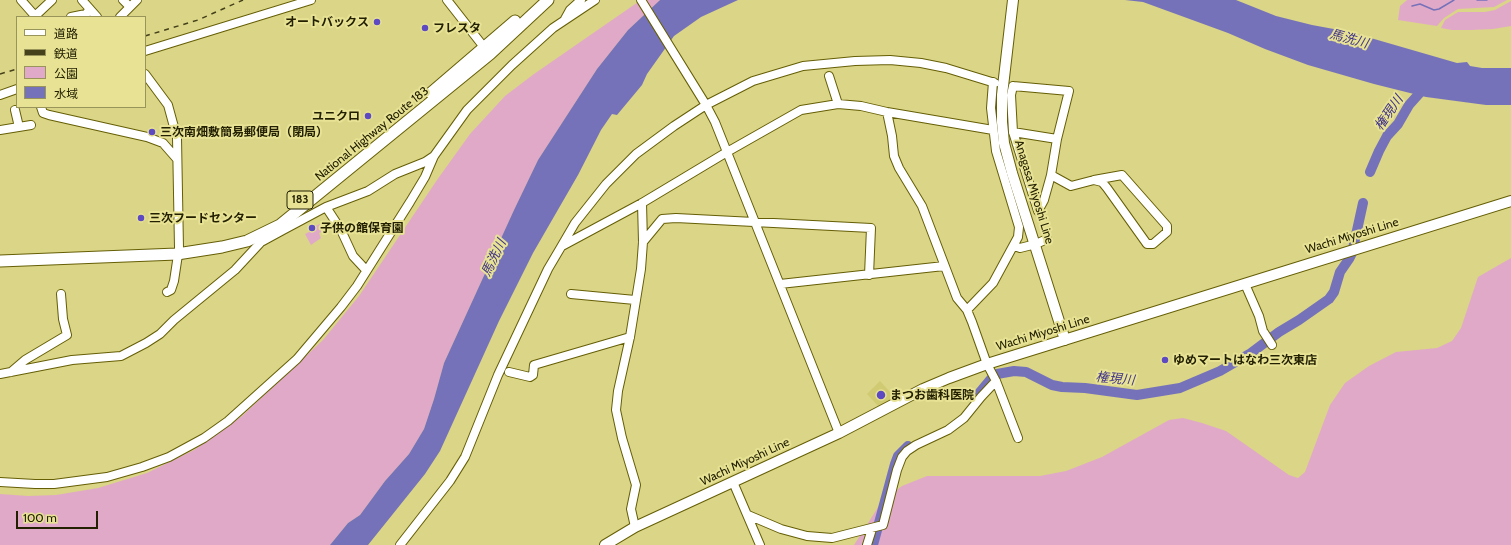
<!DOCTYPE html>
<meta charset="utf-8">
<style>
body{margin:0}
#map{position:relative;width:1511px;height:545px;overflow:hidden;background:#dad587;font-family:Cabin,"Noto Sans JP",sans-serif}
canvas{display:block}
.legend{position:absolute;left:16px;top:16px;width:130px;height:92px;box-sizing:border-box;background:#e7e294;border:1px solid #999459;margin:0;padding:5px 7px;list-style:none;font-size:12px;color:#232001}
.legend li{display:flex;align-items:center;gap:8px;height:20px}
.legend b{width:20px;border:1px solid #999459}
.scale{position:absolute;left:16px;top:511px;width:82px;height:18px;box-sizing:border-box;border:2px solid #232001;border-top:0;padding-left:5px;font-size:12px;line-height:14px;white-space:nowrap;color:#232001;-webkit-text-stroke:3px #e7e294;paint-order:stroke}
</style>
<div id="map">
<canvas width="1511" height="545"></canvas>
<ul class="legend">
<li><b style="height:5px;background:#fff"></b>道路</li>
<li><b style="height:5px;background:#45411a"></b>鉄道</li>
<li><b style="height:11px;background:#e1a9c8"></b>公園</li>
<li><b style="height:11px;background:#7672ba"></b>水域</li>
</ul>
<div class="scale">100 m</div>
</div>
<script>
const g = document.querySelector('canvas').getContext('2d');
g.lineJoin = 'round';
function fill(path, color) {
  g.fillStyle = color;
  g.fill(path, 'evenodd');
}
function shape(rows) {
  const path = new Path2D();
  for (const r of rows) {
    path.moveTo(r[0], r[1]);
    for (let i = 2; i < r.length; i += 2) path.lineTo(r[i], r[i + 1]);
  }
  return path;
}
function trace(path, color, width, dash) {
  g.strokeStyle = color;
  g.lineWidth = width;
  g.lineCap = dash ? 'butt' : 'round';
  g.setLineDash(dash || []);
  g.stroke(path);
}
function write(font, color, halo, rows, align = 'center') {
  g.font = font + ' Cabin,"Noto Sans JP",sans-serif';
  g.lineWidth = 4;
  g.setLineDash([]);
  g.textBaseline = 'middle';
  g.strokeStyle = halo;
  g.fillStyle = color;
  for (const [text, x, y, turn = 0] of rows) {
    g.save();
    g.translate(x, y);
    g.rotate((+turn || 0) * Math.PI / 180);
    g.textAlign = isNaN(turn) ? turn : align;
    if (halo) g.strokeText(text, 0, 0);
    g.fillText(text, 0, 0);
    g.restore();
  }
}
fill(shape([
 [880,381,897,400,880,408,867,394]
]), '#d0ca73');
fill(shape([
 [641,0,660,0,628,30,597,69,538,160,514,210,444,363,434,399,424,429,409,454,385,481,360,515,348,523,330,545,0,545,0,494,28,496,56,495,98,488,147,473,194,450,242,416,323,340,359,296,437,180,470,134,505,96,534,74],
 [1407,0,1507,0,1494,7,1458,9,1444,18,1437,26,1398,20,1400,6],
 [1511,1,1511,26,1493,29,1471,30,1452,30,1441,28,1445,20,1458,12,1485,12,1495,10],
 [320,224,324,231,319,233,321,238,311,245,305,234,311,231,310,228],
 [1511,258,1511,545,854,545,882,501,902,486,927,476,1040,476,1066,471,1102,457,1169,420,1183,418,1202,423,1226,431,1289,475,1298,478,1305,472,1330,405,1345,383,1369,366,1396,352,1437,348,1452,341,1461,328,1478,277]
]), '#e1a9c8');
fill(shape([
 [660,0,738,0,701,17,674,36,647,74,642,85,617,115,612,114,601,130,578,175,533,253,499,321,440,451,425,474,368,545,330,545,348,523,360,515,385,481,409,454,424,429,434,399,444,363,514,210,538,160,597,69,628,30],
 [1125,0,1236,0,1276,16,1312,25,1350,32,1457,63,1467,62,1470,66,1482,68,1511,68,1511,105,1486,105,1426,97,1374,84,1308,65,1265,49,1228,33,1143,2]
]), '#7672ba');
trace(shape([
 [1477,0,1487,0],
 [1412,6,1420,4,1434,10,1439,9,1454,0]
]), '#7672ba', 1.5);
trace(shape([
 [1370,172,1379,151,1387,136,1398,124,1409,105,1426,86],
 [976,397,991,379,997,374,1014,371,1026,372,1052,385,1062,387,1085,388,1137,395,1180,388,1220,371,1251,353,1279,332,1299,320,1329,299,1334,292,1340,272,1349,259,1352,253,1363,203],
 [873,545,895,464,898,456,908,446]
]), '#7672ba', 10);
const minor = shape([
 [21,0,36,17],
 [82,0,97,17],
 [123,0,130,7],
 [447,0,487,51],
 [641,0,706,105,715,122,839,433],
 [35,16,52,0],
 [71,17,86,14,90,9],
 [120,17,137,0],
 [565,19,570,10,581,0],
 [145,51,311,0],
 [145,74,168,105,177,138,179,248,174,281,171,290,167,292],
 [829,76,838,104],
 [1013,86,1069,91,1057,139,1051,175,1044,200,1038,211,1013,132,1011,95,1013,86],
 [0,95,17,89],
 [41,107,43,113,49,115,147,137,163,143,177,159],
 [15,110,19,127],
 [887,112,892,136,894,156,899,168,922,206,957,298,967,310,972,322,987,364,996,381,1018,438],
 [0,130,31,125],
 [1013,132,1057,139],
 [1051,175,1071,186,1094,180,1102,182,1107,188,1147,244,1153,244,1167,232,1167,226,1122,175,1094,180],
 [326,207,341,230,353,256,366,270],
 [643,242,662,219,676,218,871,228,869,275],
 [562,246,642,203,727,152,801,110,838,104,861,106,887,112,993,130],
 [1014,246,1020,248,1036,244,1047,239],
 [780,284,944,266],
 [1245,284,1259,316,1263,331,1272,345],
 [571,294,635,300],
 [967,310,993,283,1018,237,1019,227,996,151,991,108,993,82],
 [11,372,25,360,67,335,63,319,61,294],
 [509,372,530,377,533,375,534,365,630,337],
 [0,374,72,360,121,356,146,343,160,334,174,320,235,270,261,242,283,230,326,207,368,191,395,174,425,162,434,156],
 [0,482,35,484,54,484,107,477,142,467,169,457,204,438,228,421,297,359,341,307,357,286,410,202,425,177,434,156,467,110,512,65,553,28,595,0],
 [733,482,760,545],
 [748,515,781,529,807,536,832,538,883,525,897,470,902,457,907,451,916,445,948,430,964,418,981,397,996,381],
 [635,527,631,509,636,485,622,438,616,410,618,391,630,337,641,269,643,242,642,203],
 [400,545,450,481,465,457,498,375,548,269,561,247,575,223,606,184,636,154,674,126,706,105,753,81,803,66,855,61,890,60,921,63,946,68,995,83],
 [867,545,872,529]
]);
const major = shape([
 [1013,0,1002,95,1002,122,1004,143,1012,173,1065,340],
 [605,545,635,527,839,433,923,389,949,378,987,364,1511,201]
]);
const highway = shape([
 [431,93,515,21],
 [0,261,177,254,222,247,247,241,280,225,490,54,548,0]
]);
trace(minor, '#655e05', 10);
trace(major, '#655e05', 12);
trace(highway, '#655e05', 13);
trace(minor, '#fff', 8);
trace(major, '#fff', 10);
trace(highway, '#fff', 11);
trace(shape([
 [145,36,198,20,243,0],
 [0,74,17,69]
]), '#45411a', 1.5, [5, 5]);
for (const [x, y, r, color] of [
 [377,22,4,"#5d4ac3"],
 [425,28,4,"#5d4ac3"],
 [368,116,4,"#5d4ac3"],
 [152,132,4,"#5d4ac3"],
 [141,218,4,"#5d4ac3"],
 [312,228,4,"#5d4ac3"],
 [1165,360,4,"#5d4ac3"],
 [881,395,5,"#5d4ac3"]
]) {
  const dot = new Path2D();
  dot.arc(x, y, r, 0, 2 * Math.PI);
  g.fillStyle = color;
  g.fill(dot);
  trace(dot, '#e7e294', 1.5);
}
for (const [x, y, w] of [
 [300,200,26]
]) {
  const box = new Path2D();
  box.roundRect(x - w / 2, y - 9, w, 18, 3);
  g.fillStyle = '#e7e294';
  g.fill(box);
  trace(box, '#232001', 1);
}
write('bold 11px', '#232001', null, [
 ["183",300,200]
]);
write('bold 12px', '#232001', '#e7e294', [
 ["オートバックス",369,22,"right"],
 ["フレスタ",433,28],
 ["ユニクロ",360,116,"right"],
 ["三次南畑敷簡易郵便局（閉局）",160,132],
 ["三次フードセンター",149,218],
 ["子供の館保育園",320,228],
 ["ゆめマートはなわ三次東店",1173,360],
 ["まつお歯科医院",890,395]
], 'left');
write('12px', '#232001', '#e7e294', [
 ["National Highway Route 183",372,134,-39],
 ["Anagasa Miyoshi Line",1034,192,73],
 ["Wachi Miyoshi Line",1352,236,-17],
 ["Wachi Miyoshi Line",1043,333,-17],
 ["Wachi Miyoshi Line",745,462,-25]
]);
write('italic 13px', '#41338b', '#e7e294', [
 ["馬洗川",1349,39,15],
 ["権現川",1389,113,-55],
 ["馬洗川",494,258,-64],
 ["権現川",1115,379,5]
]);
</script>
